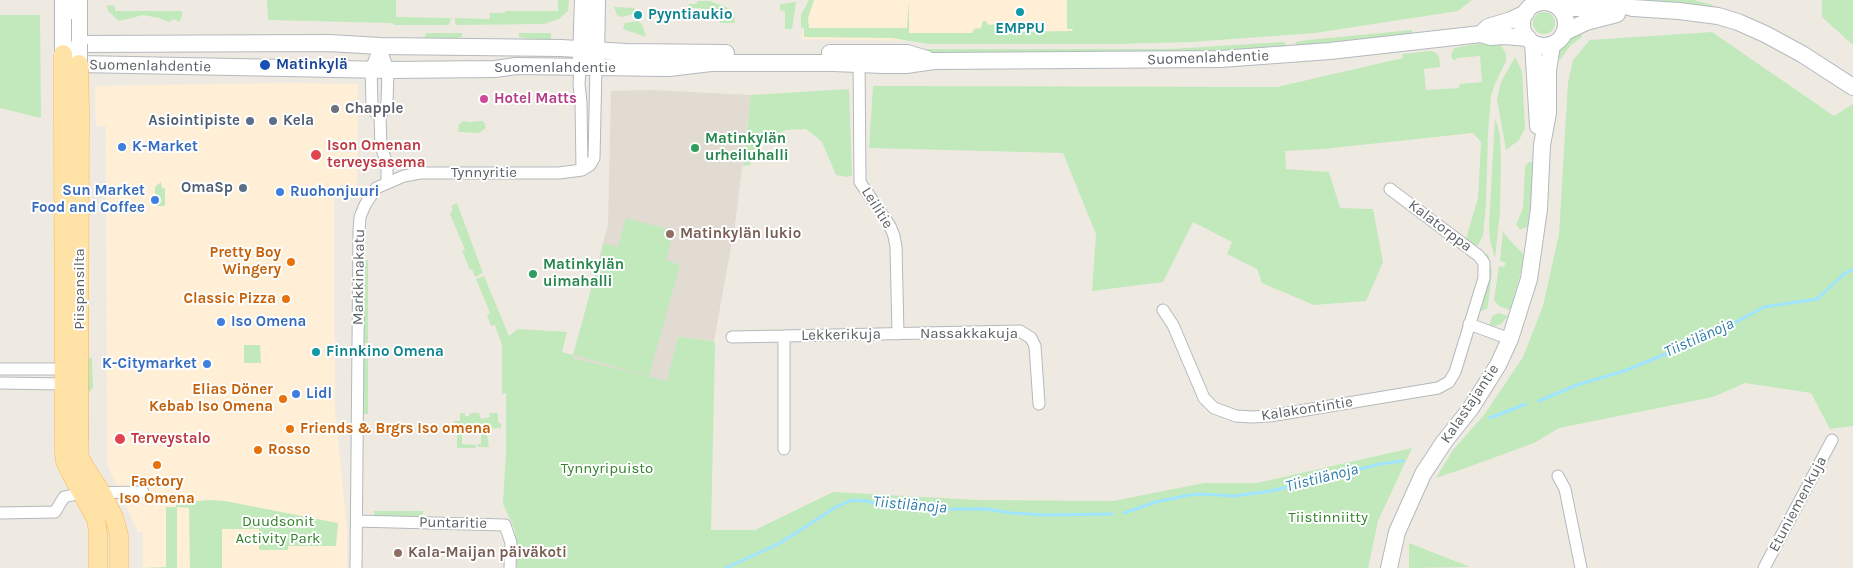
<!DOCTYPE html>
<meta charset="utf-8">
<style>
body{margin:0}
canvas{display:block;background:#efeae1}
</style>
<canvas width="1853" height="568"></canvas>
<script>
const g = document.querySelector('canvas').getContext('2d');
g.lineJoin = 'round';
function fill(path, color) {
  g.fillStyle = color;
  g.fill(path, 'evenodd');
}
function shape(rows) {
  const path = new Path2D();
  for (const r of rows) {
    if (r.length === 3) {
      path.moveTo(r[0] + r[2], r[1]);
      path.arc(r[0], r[1], r[2], 0, 2 * Math.PI);
      continue;
    }
    path.moveTo(r[0], r[1]);
    for (let i = 2; i < r.length; i += 2) path.lineTo(r[i], r[i + 1]);
  }
  return path;
}
function trace(path, color, width, dash) {
  g.strokeStyle = color;
  g.lineWidth = width;
  g.lineCap = dash ? 'butt' : 'round';
  g.setLineDash(dash || []);
  g.stroke(path);
}
function write(font, color, halo, rows, align = 'center') {
  g.font = font + ' Karla,sans-serif';
  g.lineWidth = 4;
  g.setLineDash([]);
  g.textBaseline = 'middle';
  g.strokeStyle = halo;
  g.fillStyle = color;
  for (const [text, x, y, turn = 0] of rows) {
    g.save();
    g.translate(x, y);
    g.rotate((+turn || 0) * Math.PI / 180);
    g.textAlign = isNaN(turn) ? turn : align;
    if (halo) g.strokeText(text, 0, 0);
    g.fillText(text, 0, 0);
    g.restore();
  }
}
fill(shape([
 [812,0,1073,0,1074,43,801,39],
 [288,83,358,84,357,190,340,184,334,197,335,409,347,530,347,568,143,568,143,532,138,532,107,464,106,126,96,126,95,86]
]), '#ffefd6');
fill(shape([
 [651,90,751,95,735,225,714,341,678,337,668,382,573,358,608,224,611,91]
]), '#e1dbd2');
fill(shape([
 [267,0,396,0,396,17,451,18,450,21,449,25,395,25,391,23,268,20],
 [558,0,569,0,568,11,559,19,544,24,456,25,455,22,455,18,490,19,490,13,505,13,505,11,558,11],
 [809,0,814,0,808,18,809,28,907,28,909,0,909,33,972,33,974,29,981,28,983,21,986,21,988,25,996,24,999,32,1072,31,1073,29,1067,29,1067,0,1472,0,1458,11,1315,33,1191,42,1117,44,928,44,892,38,804,37,804,28,801,27,801,15],
 [1587,0,1694,0,1713,5,1711,9,1664,2],
 [1822,0,1853,0,1853,45,1822,17],
 [698,1,710,1,728,8,734,14,735,23,720,23,720,19,708,18,708,11,702,11,701,8,691,8,691,11,687,11,689,4,696,4],
 [796,2,792,29,785,29,785,11,780,10,780,4],
 [107,5,115,6,115,11,182,11,182,17,179,22,174,19,169,22,159,18,143,15,119,21,108,11],
 [614,7,634,8,636,11,634,14,621,17,617,15],
 [1544,23,11],
 [0,15,40,15,41,118,0,108],
 [638,21,642,24,646,37,623,29,625,23],
 [1412,30,1412,33,1404,35,1295,46,1296,42,1308,40],
 [1580,30,1582,37,1570,46,1561,59,1553,59,1557,50],
 [1712,32,1834,116,1853,104,1853,426,1830,429,1811,393,1745,383,1713,397,1559,428,1534,443,1463,469,1436,478,1453,450,1484,415,1523,357,1543,306,1559,234,1568,83,1573,60,1590,40],
 [426,33,462,33,462,37,443,41,423,41],
 [519,33,551,33,551,42,519,37],
 [1498,40,1506,54,1506,61,1495,84,1491,96,1488,133,1486,203,1483,236,1478,245,1474,245,1466,239,1478,198,1481,142,1473,133,1323,149,1285,151,1286,169,1329,172,1340,208,1373,209,1383,262,1366,301,1314,305,1262,283,1257,269,1227,254,1232,242,1193,222,1163,282,1092,291,1096,234,1063,153,869,148,873,86,1277,87,1403,58,1402,54,1430,51,1435,52,1439,56,1440,67,1424,69,1426,90,1459,88,1460,84,1482,82,1480,56,1457,58,1455,60,1452,59,1451,56,1454,48],
 [1284,42,1287,47,1224,52,998,54,926,53,926,49,1170,49],
 [1515,57,1522,71,1525,128,1519,140,1506,150,1497,99,1501,82],
 [849,89,852,175,847,177,836,175,822,142,806,129,786,130,762,141,754,150,750,165,743,166,751,95],
 [1495,117,1500,135,1501,157,1500,213,1495,258,1490,240,1489,226],
 [463,121,470,122,482,121,484,122,486,128,479,133,458,132,459,124],
 [1529,162,1532,162,1536,166,1529,227,1520,229,1516,225,1523,208,1525,166],
 [161,182,162,188,165,188,165,206,157,206,155,201,155,187],
 [457,203,483,273,475,277,472,269,470,270,462,251,465,250,450,214,453,209,451,206],
 [626,218,674,231,666,260,680,265,649,376,574,355,573,358,667,381,678,337,714,341,715,345,711,530,755,530,833,492,978,500,1113,501,1204,483,1257,483,1412,448,1378,521,1368,568,517,568,515,530,503,504,506,452,506,393,502,394,502,345,495,325,491,326,487,315,490,313,476,279,484,276,509,336,518,329,567,332,562,352,573,355,604,243,618,247],
 [1503,231,1506,236,1523,254,1524,261,1510,310,1499,306,1494,300,1499,266,1504,267,1506,263,1500,261],
 [1488,254,1492,272,1488,305,1487,309,1481,311,1478,310,1485,255],
 [364,260,368,260,368,343,364,343],
 [1499,313,1508,316,1501,324,1495,326,1489,326,1492,316],
 [244,345,260,345,261,363,244,363],
 [85,358,92,358,93,387,88,394,89,441,87,442],
 [364,359,368,359,368,414,364,414],
 [460,413,465,413,465,416,469,416,470,413,479,413,481,419,490,417,489,413,498,413,498,422,501,424,501,428,486,429,489,447,478,447,477,444,481,444,481,427,468,426,462,431,462,444,476,445,476,448,457,448,457,425,454,425,454,421,460,421],
 [209,500,225,501,338,523,336,546,288,546,288,550,259,550,259,529,222,529,222,568,190,568,189,508,177,507,177,568,144,568,166,567,166,507,176,507,176,501,188,502],
 [374,511,423,511,423,514,419,516,374,516],
 [1409,543,1470,567,1409,568]
]), '#c1e9bb');
trace(shape([
 [1539,401,1577,385,1624,371,1708,337,1764,307,1817,299,1844,274,1853,269],
 [1490,418,1526,404],
 [1124,513,1156,502,1189,495,1200,494,1234,496,1271,491,1380,464,1403,461],
 [726,568,780,543,836,507,852,500,867,501,883,506,901,505,926,509,986,509,1012,513,1046,515,1112,514]
]), '#a1e4ff', 3);
const street = shape([
 [380,46,388,70,387,103,380,117,381,146,387,164,387,182],
 [380,46,371,69,372,103,374,111,380,117],
 [859,58,860,182,890,226,894,236,896,247,898,334],
 [580,68,579,84,581,102,582,170],
 [1163,310,1173,325,1204,398,1214,408,1236,416,1252,417,1270,416,1438,388,1449,382,1455,372,1484,278,1484,263,1479,256,1390,189],
 [1469,324,1510,339],
 [732,337,784,336],
 [0,369,64,369,69,371],
 [0,383,64,384,69,381],
 [784,449,784,336,1020,331,1031,338,1035,346,1039,404],
 [1558,476,1565,489,1581,568],
 [0,513,55,512,64,497,82,493,143,492],
 [357,521,505,525,511,543,510,568],
 [356,568,359,231,360,217,365,205,376,188,404,176,420,173,559,173,582,170,590,165,594,158,596,68],
 [1764,568,1832,440]
]);
const secondary = shape([
 [79,0,79,44,329,43,380,46,561,48,626,52,726,53],
 [1544,24,22],
 [1559,8,1591,8,1622,5,1633,8,1679,11,1718,16,1738,22,1765,34,1802,54,1853,87],
 [63,19,63,0],
 [1565,32,1586,22,1617,14],
 [1481,34,1488,27,1511,20,1526,13],
 [1533,43,1538,126],
 [830,53,907,53,927,59],
 [67,57,79,64,388,70,495,69,516,66,669,68,711,63,833,63,883,65,906,65,934,61,1221,59,1330,51,1481,34,1491,37,1504,36,1528,38],
 [581,60,583,0],
 [596,61,597,0],
 [1389,568,1397,532,1423,474,1444,442,1471,408,1498,365,1510,339,1529,279,1539,209,1542,145,1548,113,1548,70,1552,45]
]);
const primary = shape([
 [63,109,64,452,65,461,69,470,96,519,98,533,98,568],
 [80,109,79,449,79,456,86,469,101,492,114,517,119,535,119,568]
]);
trace(street, '#b4b9bd', 13);
trace(secondary, '#b3b9be', 18);
trace(primary, '#ffb24a', 19);
trace(street, '#fff', 11);
trace(secondary, '#fff', 16);
trace(primary, '#ffe3a6', 18);
const secondaryBridge = shape([
 [63,19,63,54],
 [79,44,79,64]
]);
const primaryBridge = shape([
 [63,54,63,109],
 [79,64,80,109]
]);
trace(secondaryBridge, '#b3b9be', 18, []);
trace(primaryBridge, '#ffb24a', 19, []);
trace(secondaryBridge, '#fff', 16);
trace(primaryBridge, '#ffe3a6', 18);
for (const [x, y, r, color] of [
 [1020,12,5,"#0f9aa8"],
 [638,15,5,"#0f9aa8"],
 [265,65,6,"#1a4fb4"],
 [484,99,5,"#d1479c"],
 [335,109,5,"#6b7280"],
 [250,121,5,"#5c6f8a"],
 [273,121,5,"#5c6f8a"],
 [122,147,5,"#3f7fe0"],
 [695,148,5,"#2e9e5b"],
 [316,155,6,"#e0444e"],
 [243,188,5,"#5c6f8a"],
 [280,192,5,"#3f7fe0"],
 [155,200,5,"#3f7fe0"],
 [670,234,5,"#8d6e63"],
 [291,262,5,"#e8710a"],
 [533,274,5,"#2e9e5b"],
 [286,299,5,"#e8710a"],
 [221,322,5,"#3f7fe0"],
 [316,352,5,"#0f9aa8"],
 [207,364,5,"#3f7fe0"],
 [296,394,5,"#3f7fe0"],
 [283,399,5,"#e8710a"],
 [290,429,5,"#e8710a"],
 [120,439,6,"#e0444e"],
 [258,450,5,"#e8710a"],
 [157,465,5,"#e8710a"],
 [398,553,5,"#8d6e63"]
]) {
  const dot = new Path2D();
  dot.arc(x, y, r, 0, 2 * Math.PI);
  g.fillStyle = color;
  g.fill(dot);
  trace(dot, '#fff', 2);
}
write('bold 15px', '#0d838f', '#fff', [
 ["Pyyntiaukio",648,15],
 ["EMPPU",1020,29,"center"],
 ["Finnkino Omena",326,352]
], 'left');
write('15px', '#5a6064', '#fff', [
 ["Suomenlahdentie",1208,58,-2],
 ["Suomenlahdentie",150,66,1],
 ["Suomenlahdentie",555,68],
 ["Tynnyritie",484,173],
 ["Leilitie",877,208,58],
 ["Kalatorppa",1440,226,37],
 ["Markkinakatu",359,277,-89],
 ["Piispansilta",80,289,-90],
 ["Nassakkakuja",969,334],
 ["Lekkerikuja",841,335,-1],
 ["Kalastajantie",1470,404,-56],
 ["Kalakontintie",1307,409,-9],
 ["Etuniemenkuja",1798,504,-62],
 ["Puntaritie",453,523,1]
]);
write('bold 15px', '#164399', '#fff', [
 ["Matinkylä",276,65]
], 'left');
write('bold 15px', '#b23c85', '#fff', [
 ["Hotel Matts",494,99]
], 'left');
write('bold 15px', '#5b616d', '#fff', [
 ["Chapple",345,109]
], 'left');
write('bold 15px', '#4e5e75', '#fff', [
 ["Asiointipiste",240,121],
 ["Kela",283,121,"left"],
 ["OmaSp",233,188]
], 'right');
write('bold 15px', '#27864d', '#fff', [
 ["Matinkylän",705,139],
 ["urheiluhalli",705,156],
 ["Matinkylän",543,265],
 ["uimahalli",543,282]
], 'left');
write('bold 15px', '#be3a42', '#fff', [
 ["Ison Omenan",327,146],
 ["terveysasema",327,163],
 ["Terveystalo",131,439]
], 'left');
write('bold 15px', '#366cbe', '#fff', [
 ["K-Market",132,147],
 ["Sun Market",145,191,"right"],
 ["Food and Coffee",145,208,"right"],
 ["Ruohonjuuri",290,192],
 ["Iso Omena",231,322],
 ["K-Citymarket",197,364,"right"],
 ["Lidl",306,394]
], 'left');
write('bold 15px', '#785e54', '#fff', [
 ["Matinkylän lukio",680,234],
 ["Kala-Maijan päiväkoti",408,553]
], 'left');
write('bold 15px', '#c56008', '#fff', [
 ["Pretty Boy",281,253],
 ["Wingery",281,270],
 ["Classic Pizza",276,299],
 ["Elias Döner",273,390],
 ["Kebab Iso Omena",273,407],
 ["Friends & Brgrs Iso omena",300,429,"left"],
 ["Rosso",268,450,"left"],
 ["Factory",157,482,"center"],
 ["Iso Omena",157,499,"center"]
], 'right');
write('15px', '#33832a', '#fff', [
 ["Tynnyripuisto",607,469],
 ["Tiistinniitty",1328,518],
 ["Duudsonit",278,522],
 ["Activity Park",278,539]
]);
write('italic 16px', '#2f7daa', '#fff', [
 ["Tiistilänoja",1699,338,-24],
 ["Tiistilänoja",1322,478,-14],
 ["Tiistilänoja",910,505,5]
]);
</script>
